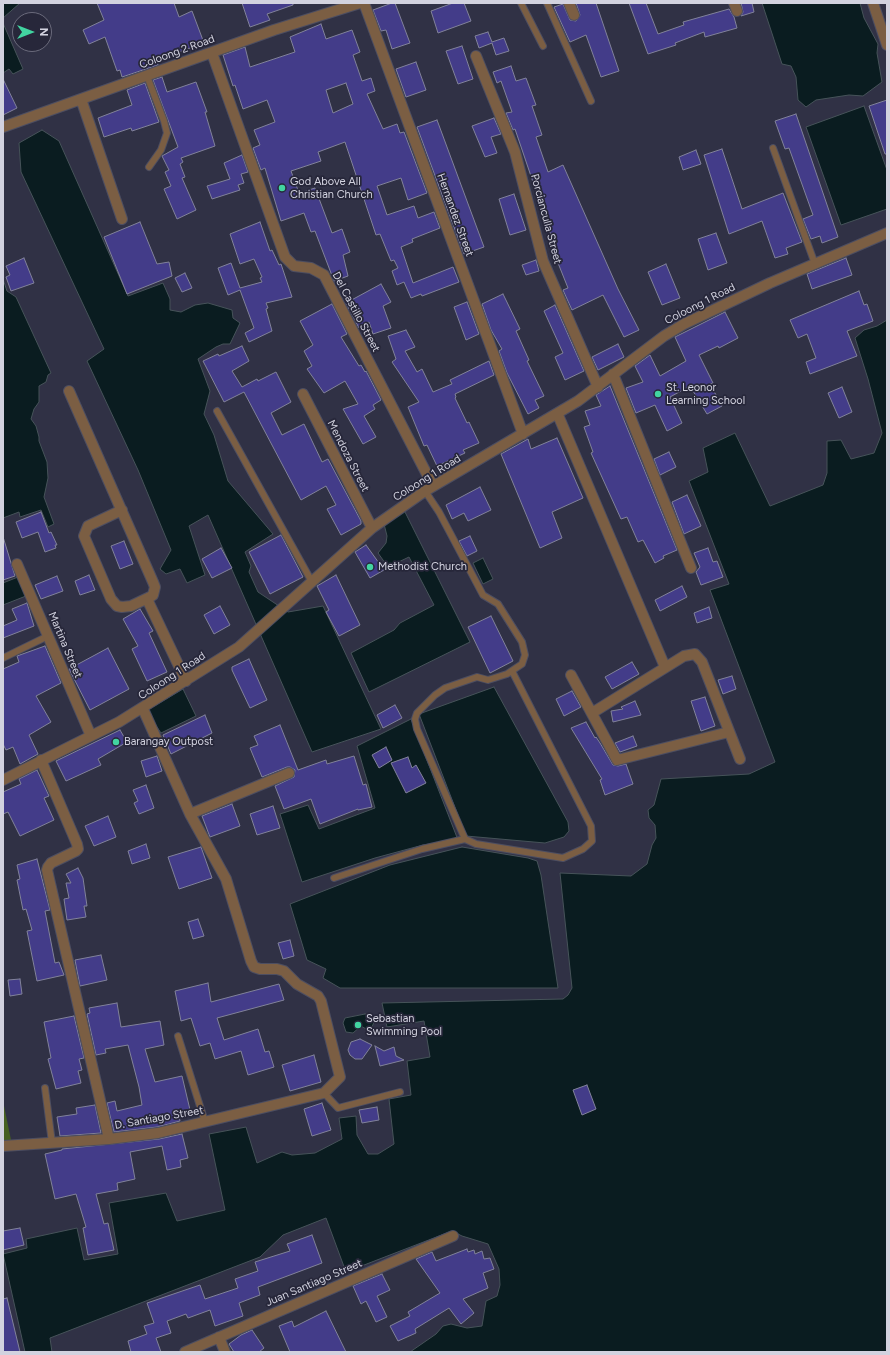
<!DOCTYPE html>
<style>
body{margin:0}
#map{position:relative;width:890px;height:1355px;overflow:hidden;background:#303145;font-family:Figtree,sans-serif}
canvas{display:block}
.frame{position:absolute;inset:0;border:4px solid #d2d2df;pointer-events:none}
.north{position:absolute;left:12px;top:12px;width:40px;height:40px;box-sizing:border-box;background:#27273a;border:1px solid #6b6b7c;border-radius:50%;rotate:90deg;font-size:11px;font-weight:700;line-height:16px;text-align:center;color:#d2d2df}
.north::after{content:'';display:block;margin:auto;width:14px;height:18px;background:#42d4a1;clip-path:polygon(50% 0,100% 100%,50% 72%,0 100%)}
</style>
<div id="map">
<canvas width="890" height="1355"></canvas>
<div class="frame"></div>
<div class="north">N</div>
</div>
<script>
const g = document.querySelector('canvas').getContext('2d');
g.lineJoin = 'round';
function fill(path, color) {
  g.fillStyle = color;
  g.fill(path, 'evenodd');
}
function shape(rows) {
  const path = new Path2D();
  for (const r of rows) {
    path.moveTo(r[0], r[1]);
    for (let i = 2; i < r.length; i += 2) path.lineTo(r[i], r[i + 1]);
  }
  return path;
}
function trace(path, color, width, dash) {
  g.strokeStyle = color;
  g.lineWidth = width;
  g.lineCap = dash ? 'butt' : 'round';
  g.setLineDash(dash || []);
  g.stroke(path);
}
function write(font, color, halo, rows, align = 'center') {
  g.font = font + ' Figtree,sans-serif';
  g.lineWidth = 3.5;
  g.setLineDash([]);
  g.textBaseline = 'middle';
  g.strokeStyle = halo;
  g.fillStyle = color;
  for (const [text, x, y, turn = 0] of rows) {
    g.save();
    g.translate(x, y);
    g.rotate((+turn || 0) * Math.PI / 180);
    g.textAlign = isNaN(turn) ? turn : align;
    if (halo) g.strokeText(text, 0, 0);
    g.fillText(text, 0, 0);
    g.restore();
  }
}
fill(shape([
 [3,1101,11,1140,3,1141]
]), '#466020');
const water = shape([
 [3,3,20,3,3,18,3,3],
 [762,3,860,3,864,18,878,44,877,53,882,82,863,96,849,95,816,100,806,107,798,100,796,77,791,66,782,64,762,3],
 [3,23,23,69,13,74,9,69,3,73,3,23],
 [864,106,887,170,887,209,841,225,806,127,864,106],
 [42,130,59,141,128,296,163,283,170,299,170,310,181,312,195,305,208,303,232,310,233,318,240,323,230,344,223,344,216,347,198,359,210,391,204,414,214,435,228,481,273,534,245,552,251,566,249,572,258,592,288,612,323,606,381,729,312,752,208,515,189,526,205,575,187,583,180,569,166,574,160,569,171,550,138,470,87,361,104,349,21,172,19,143,42,130],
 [3,279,7,291,16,297,51,373,48,375,46,382,39,386,39,402,34,409,31,419,36,426,39,437,39,441,47,462,48,478,44,497,54,524,48,527,41,510,20,517,19,512,3,518,3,279],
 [887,320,887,1352,410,1352,436,1334,443,1326,451,1324,467,1328,482,1326,486,1301,497,1296,500,1285,499,1269,488,1244,462,1236,452,1231,346,1272,326,1218,283,1235,260,1257,50,1338,52,1352,25,1352,3,1254,27,1248,26,1239,77,1228,84,1260,118,1254,109,1203,166,1193,177,1221,225,1210,209,1134,246,1127,257,1163,282,1152,292,1155,315,1153,342,1139,339,1118,356,1116,357,1135,368,1154,378,1154,394,1144,389,1099,411,1095,407,1061,430,1057,424,1021,387,1027,382,1003,563,999,568,995,572,988,560,873,631,876,647,864,652,845,656,838,655,825,649,818,648,810,654,805,661,779,749,774,775,762,710,590,729,584,689,481,708,472,703,448,735,433,770,506,823,485,827,473,827,441,841,440,851,459,874,453,882,433,868,379,855,338,864,330,877,326,887,320],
 [404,510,470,642,369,692,351,653,394,630,400,623,434,605,409,557,388,567,378,553,386,543,387,536,384,524,404,510],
 [483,558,493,579,483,584,473,563,483,558],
 [18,577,26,596,3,605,3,583,18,577],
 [494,687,568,822,569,831,564,837,545,843,466,836,419,714,494,687],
 [183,689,196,716,161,733,146,711,183,689],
 [411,719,458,840,423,845,375,858,302,882,280,814,308,805,319,829,375,808,357,746,411,719],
 [462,847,528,858,537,861,541,875,558,988,340,988,323,978,326,969,307,960,290,904,390,865,462,847],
 [365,1014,372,1015,374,1022,372,1027,366,1029,361,1026,353,1033,346,1032,343,1023,345,1018,365,1014]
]);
fill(water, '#0a1c20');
trace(water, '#465359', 1);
const building = shape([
 [97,3,174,3,179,17,192,11,204,43,157,60,158,65,122,77,120,70,117,71,105,37,89,44,83,30,104,20,97,3],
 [242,3,293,3,293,5,267,14,270,20,250,27,242,3],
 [392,3,395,3,410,43,392,49,386,30,381,31,373,10,392,3],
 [453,3,464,3,471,21,438,33,431,11,453,3],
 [576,3,596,3,619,71,601,77,586,35,570,42,554,7,563,4,570,20,576,21,580,15,576,3],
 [629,3,646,3,658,34,684,25,683,22,729,9,734,17,737,28,705,37,704,32,675,43,676,45,648,54,629,3],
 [741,3,752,3,754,12,741,16,743,12,741,3],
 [321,24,326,39,352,30,360,52,353,55,362,81,371,78,375,91,367,94,383,129,397,124,400,133,404,132,427,193,408,200,401,178,377,186,387,215,414,206,418,218,434,212,440,228,412,239,413,242,401,247,413,283,453,267,459,282,422,296,421,294,411,298,404,282,397,285,392,271,398,268,394,260,391,261,380,234,376,235,345,142,318,152,321,161,291,171,299,193,315,188,332,233,342,229,350,252,343,255,348,276,334,281,315,231,311,232,304,213,281,221,265,168,261,170,253,148,260,145,254,130,275,122,267,100,243,109,235,85,233,86,223,55,245,47,250,67,295,52,290,37,321,24],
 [346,83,353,104,333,113,326,90,346,83],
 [488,32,492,42,504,38,509,51,496,55,492,43,479,48,475,36,488,32],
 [462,46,473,79,458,84,446,51,462,46],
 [416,62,426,90,406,97,396,69,416,62],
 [511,66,516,81,526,78,536,105,532,106,542,135,536,137,548,172,563,165,618,289,639,330,624,337,603,295,572,310,563,290,568,288,558,263,560,263,554,244,515,129,513,130,506,113,512,112,501,81,497,83,493,72,511,66],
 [162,77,167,92,196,82,207,112,205,112,215,146,181,158,183,162,180,164,185,177,182,178,196,210,177,219,164,189,171,186,165,172,169,170,162,156,178,147,153,80,162,77],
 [3,79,17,108,3,115,3,79],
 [145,83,159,122,132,131,131,128,104,137,98,118,132,105,127,90,145,83],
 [887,100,887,154,885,154,869,106,887,100],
 [796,114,838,237,822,243,820,236,811,239,803,219,813,215,789,148,785,149,775,121,796,114],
 [494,118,501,134,491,137,497,153,485,157,472,126,494,118],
 [437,120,484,247,464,254,417,127,437,120],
 [722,149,742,209,783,193,802,242,786,248,788,254,775,258,762,221,729,234,704,155,722,149],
 [696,150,701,164,683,170,679,157,696,150],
 [242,155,248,172,241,174,244,183,238,185,240,190,212,199,207,186,230,179,224,163,242,155],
 [514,194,526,230,510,235,499,199,514,194],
 [140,222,157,264,169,262,172,276,127,294,104,237,140,222],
 [260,222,270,251,272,250,279,265,281,264,292,297,266,303,268,308,266,309,272,331,249,342,245,333,254,328,240,290,228,295,218,268,231,263,240,288,262,282,260,278,262,277,254,259,240,264,230,234,260,222],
 [716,233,727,263,708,270,698,239,716,233],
 [24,258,34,283,11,291,6,277,10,275,6,266,24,258],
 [846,258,852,275,812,289,807,274,846,258],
 [536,260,539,271,526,275,522,265,536,260],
 [666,264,680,298,662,305,648,272,666,264],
 [185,273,192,288,182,292,175,278,185,273],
 [381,284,391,302,383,306,391,328,373,334,369,322,359,328,346,303,381,284],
 [859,291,864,305,867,304,873,321,847,331,857,356,810,374,806,362,816,358,807,334,798,338,790,320,859,291],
 [503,294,520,329,516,331,529,360,527,361,544,396,535,400,539,408,528,414,507,373,499,351,502,349,491,330,482,304,503,294],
 [467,302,479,334,466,340,454,307,467,302],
 [332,304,347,334,341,337,359,366,361,365,365,372,366,371,381,400,373,405,375,409,364,416,376,437,363,444,343,409,358,404,345,381,324,393,307,369,312,366,304,351,313,345,300,321,332,304],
 [555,305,584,371,565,380,555,357,563,353,544,311,555,305],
 [725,312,738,338,719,348,718,346,699,355,713,383,710,384,722,406,707,414,690,386,670,397,682,423,667,431,655,405,636,413,626,388,643,382,635,366,650,355,660,376,686,361,675,337,725,312],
 [406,330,415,347,405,351,417,372,422,369,433,392,452,384,450,380,489,361,494,375,455,394,456,397,455,398,467,423,469,422,479,443,463,450,465,453,437,466,427,445,424,446,408,407,419,402,392,362,396,359,388,336,406,330],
 [618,344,624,357,598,370,592,357,618,344],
 [242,346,249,361,232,371,242,387,257,379,258,381,276,372,291,402,271,413,282,435,304,424,322,462,328,459,361,521,361,524,341,535,327,509,336,505,326,486,301,500,244,392,224,402,203,361,218,354,219,356,242,346],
 [610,386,677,550,663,556,664,558,655,563,643,540,638,542,627,517,621,519,591,453,593,452,584,427,590,425,585,411,601,406,596,395,610,386],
 [842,387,852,412,839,418,828,393,842,387],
 [557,438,583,498,552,512,562,538,540,548,501,454,528,439,531,449,557,438],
 [669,452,676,467,660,475,654,459,669,452],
 [480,487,491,510,468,521,464,513,452,519,446,505,480,487],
 [687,495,701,526,684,534,672,502,687,495],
 [41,512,49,533,51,532,57,545,55,545,56,548,45,552,38,532,22,538,16,522,41,512],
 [281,535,303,577,270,594,249,552,281,535],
 [470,536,477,551,467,556,459,541,470,536],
 [4,540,15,576,3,580,3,541,4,540],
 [124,541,133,564,120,569,111,546,124,541],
 [366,545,384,570,370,578,355,552,366,545],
 [221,548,232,568,212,578,202,559,221,548],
 [708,548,713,562,717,561,723,577,701,585,696,572,700,567,694,553,708,548],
 [89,575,95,590,80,595,75,581,89,575],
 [336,575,360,625,339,636,326,612,329,610,317,586,336,575],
 [57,576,63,591,41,599,35,585,57,576],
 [682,586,687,597,660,611,655,600,682,586],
 [27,603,34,626,3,638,3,626,17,620,12,609,27,603],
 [220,606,230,625,214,634,204,615,220,606],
 [709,607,712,618,697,623,694,613,709,607],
 [140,609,153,631,149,633,167,672,147,681,132,649,138,646,123,619,140,609],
 [491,616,513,661,490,673,468,627,491,616],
 [45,646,61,683,36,696,51,722,29,735,38,754,20,764,13,747,6,750,3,744,3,669,19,662,17,656,45,646],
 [108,648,129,689,90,710,69,669,108,648],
 [249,659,267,700,250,708,232,670,232,667,249,659],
 [632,662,639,674,612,689,605,677,632,662],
 [732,676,736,689,723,694,718,680,732,676],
 [572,691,581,707,564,716,556,699,572,691],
 [705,697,715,726,701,731,691,701,705,697],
 [635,701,641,715,613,722,611,711,623,709,621,707,635,701],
 [395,705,402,718,383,728,377,715,395,705],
 [205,715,212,733,171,754,163,735,205,715],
 [586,722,595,738,596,737,600,743,613,765,618,766,626,764,633,784,605,795,600,780,602,779,571,728,586,722],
 [280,725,298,770,326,760,327,764,354,756,363,785,366,784,372,807,358,810,358,809,320,824,311,799,284,809,275,786,294,777,295,770,290,767,287,767,262,777,250,748,258,745,254,736,280,725],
 [120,730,127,742,98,759,101,765,66,781,56,761,120,730],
 [633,736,637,746,620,752,615,743,633,736],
 [386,747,392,760,379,768,372,755,386,747],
 [157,756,162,771,146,777,141,761,157,756],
 [408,757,412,768,416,765,426,783,406,793,391,763,408,757],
 [37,770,49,796,44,798,54,820,20,836,8,812,3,814,3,792,21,784,19,779,37,770],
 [146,785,154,808,139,814,134,803,138,801,133,790,146,785],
 [232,804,240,826,210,837,202,816,232,804],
 [273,806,280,828,257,835,250,814,273,806],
 [108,816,116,837,94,846,85,826,108,816],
 [146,844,150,858,132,864,128,851,146,844],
 [201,847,212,878,179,889,168,857,201,847],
 [37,859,50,910,45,911,55,963,59,962,64,975,37,981,27,931,32,930,26,909,23,910,17,880,20,879,17,865,37,859],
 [78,868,83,878,87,906,84,906,86,917,67,920,64,899,69,898,66,883,71,883,66,874,78,868],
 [198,919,204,936,193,939,188,922,198,919],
 [290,940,294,956,283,959,278,943,290,940],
 [101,955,107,980,80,986,75,960,101,955],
 [20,979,22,994,10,996,8,980,20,979],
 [208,983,211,1002,279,984,284,1000,217,1018,224,1040,258,1029,265,1052,269,1051,274,1067,248,1075,241,1051,215,1059,210,1043,200,1046,191,1018,181,1021,175,991,208,983],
 [117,1003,121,1027,160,1021,164,1045,145,1049,155,1082,182,1076,191,1114,179,1117,180,1121,157,1127,114,1132,107,1103,115,1101,117,1111,142,1105,139,1087,128,1045,105,1049,106,1053,96,1055,87,1014,90,1013,89,1008,117,1003],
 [74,1016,84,1058,79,1059,82,1070,78,1071,81,1083,56,1089,48,1059,51,1058,44,1022,74,1016],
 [360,1039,372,1045,362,1059,355,1059,350,1055,348,1050,351,1042,360,1039],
 [375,1046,384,1051,394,1047,396,1056,404,1060,380,1066,375,1046],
 [314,1055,321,1082,290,1091,282,1065,314,1055],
 [587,1085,596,1109,582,1115,573,1090,587,1085],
 [322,1103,331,1130,312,1136,304,1109,322,1103],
 [95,1105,101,1133,60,1136,57,1117,77,1114,76,1108,95,1105],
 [377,1107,379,1120,362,1123,359,1110,377,1107],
 [182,1134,188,1158,180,1160,181,1167,167,1170,162,1146,130,1152,135,1179,117,1183,118,1190,96,1194,104,1224,108,1223,114,1250,88,1255,83,1228,86,1227,76,1194,55,1199,45,1154,62,1150,62,1149,159,1139,182,1134],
 [20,1228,24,1245,3,1250,3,1231,20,1228],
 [312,1235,322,1263,258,1287,260,1295,239,1303,243,1316,215,1326,210,1310,188,1318,186,1314,167,1321,171,1333,156,1338,161,1352,131,1352,128,1341,147,1334,144,1326,154,1323,147,1303,200,1285,205,1299,238,1288,235,1279,258,1271,255,1262,290,1251,287,1244,312,1235],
 [467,1249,468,1252,474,1250,475,1254,482,1251,484,1259,490,1258,494,1269,483,1273,488,1288,463,1299,474,1313,461,1324,449,1308,415,1329,416,1333,398,1341,390,1326,410,1316,408,1312,440,1293,416,1259,432,1252,436,1261,467,1249],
 [382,1274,390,1290,377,1296,387,1317,376,1322,366,1301,361,1304,353,1286,382,1274],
 [7,1298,20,1352,3,1352,3,1299,7,1298],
 [326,1311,346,1352,290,1352,279,1326,292,1321,294,1327,326,1311],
 [252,1330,264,1348,259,1352,234,1352,229,1344,241,1335,252,1330]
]);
fill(building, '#433c89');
trace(building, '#81829a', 1);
const lane = shape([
 [521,3,543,46],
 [547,3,591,101],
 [147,76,164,121,167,133,161,150,149,167],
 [773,148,815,264],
 [217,411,312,582],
 [425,491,439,512,483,595,498,604,522,642,525,655,522,664,507,674,488,680,477,677,445,688,435,695,417,713,415,719,417,729,465,839,476,844,563,858,583,849,592,841,591,826,512,671],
 [3,658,48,636],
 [334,878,422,849,465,839],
 [178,1036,205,1122],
 [45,1088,52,1143],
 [324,1093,338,1108,400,1092]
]);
const street = shape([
 [364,3,523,434],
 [569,3,574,15],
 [734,3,737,11],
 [873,3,887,45],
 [212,53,285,257,294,266,311,268,324,275,433,486],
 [476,56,515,152,543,261,598,387],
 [81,99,122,219],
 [3,127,274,30,360,3],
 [613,374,691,568],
 [69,391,153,582,155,587,153,595,150,597,131,606,122,607,117,606,111,599,84,536,88,526,122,510],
 [303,394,372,528],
 [558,415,665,667],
 [17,564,91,736],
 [147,599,186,681],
 [571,675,617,760,729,732],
 [592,713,684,656,695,654,702,662,740,759],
 [41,760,77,844,78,849,76,851,51,863,48,867,47,870,109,1139],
 [3,780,119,722,239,647,372,528,425,491,578,401,664,336,684,324,770,283,887,233],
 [190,814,289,773],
 [3,1146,109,1139,158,1133,324,1093,340,1077,321,1001,318,996,297,984,284,971,277,969,260,969,254,967,251,961,226,879,190,814,143,709],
 [219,1337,225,1352],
 [185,1352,453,1236]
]);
trace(lane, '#4d4e61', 8);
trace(street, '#4d4e61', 12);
trace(lane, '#7b5e43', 6);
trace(street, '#7b5e43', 10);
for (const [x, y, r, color] of [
 [282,188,4,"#42d4a1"],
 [658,394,4,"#42d4a1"],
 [370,567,4,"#42d4a1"],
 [116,742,4,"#42d4a1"],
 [358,1025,4,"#42d4a1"]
]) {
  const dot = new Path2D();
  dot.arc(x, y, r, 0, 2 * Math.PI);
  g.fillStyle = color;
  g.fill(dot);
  trace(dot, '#27273a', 1.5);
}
write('11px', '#d2d2df', '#27273a', [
 ["Coloong 2 Road",177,52,-20],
 ["Hernandez Street",455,215,70],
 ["Porcianculla Street",546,219,75],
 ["Coloong 1 Road",700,304,-27],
 ["Del Castillo Street",356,312,62],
 ["Mendoza Street",348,456,63],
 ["Coloong 1 Road",427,478,-32],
 ["Martina Street",65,645,67],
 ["Coloong 1 Road",172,676,-33],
 ["D. Santiago Street",159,1118,-10],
 ["Juan Santiago Street",314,1283,-23]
]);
write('11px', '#d2d2df', '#27273a', [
 ["God Above All",290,182],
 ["Christian Church",290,195],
 ["St. Leonor",666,388],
 ["Learning School",666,401],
 ["Methodist Church",378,567],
 ["Barangay Outpost",124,742],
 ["Sebastian",366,1019],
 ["Swimming Pool",366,1032]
], 'left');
</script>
